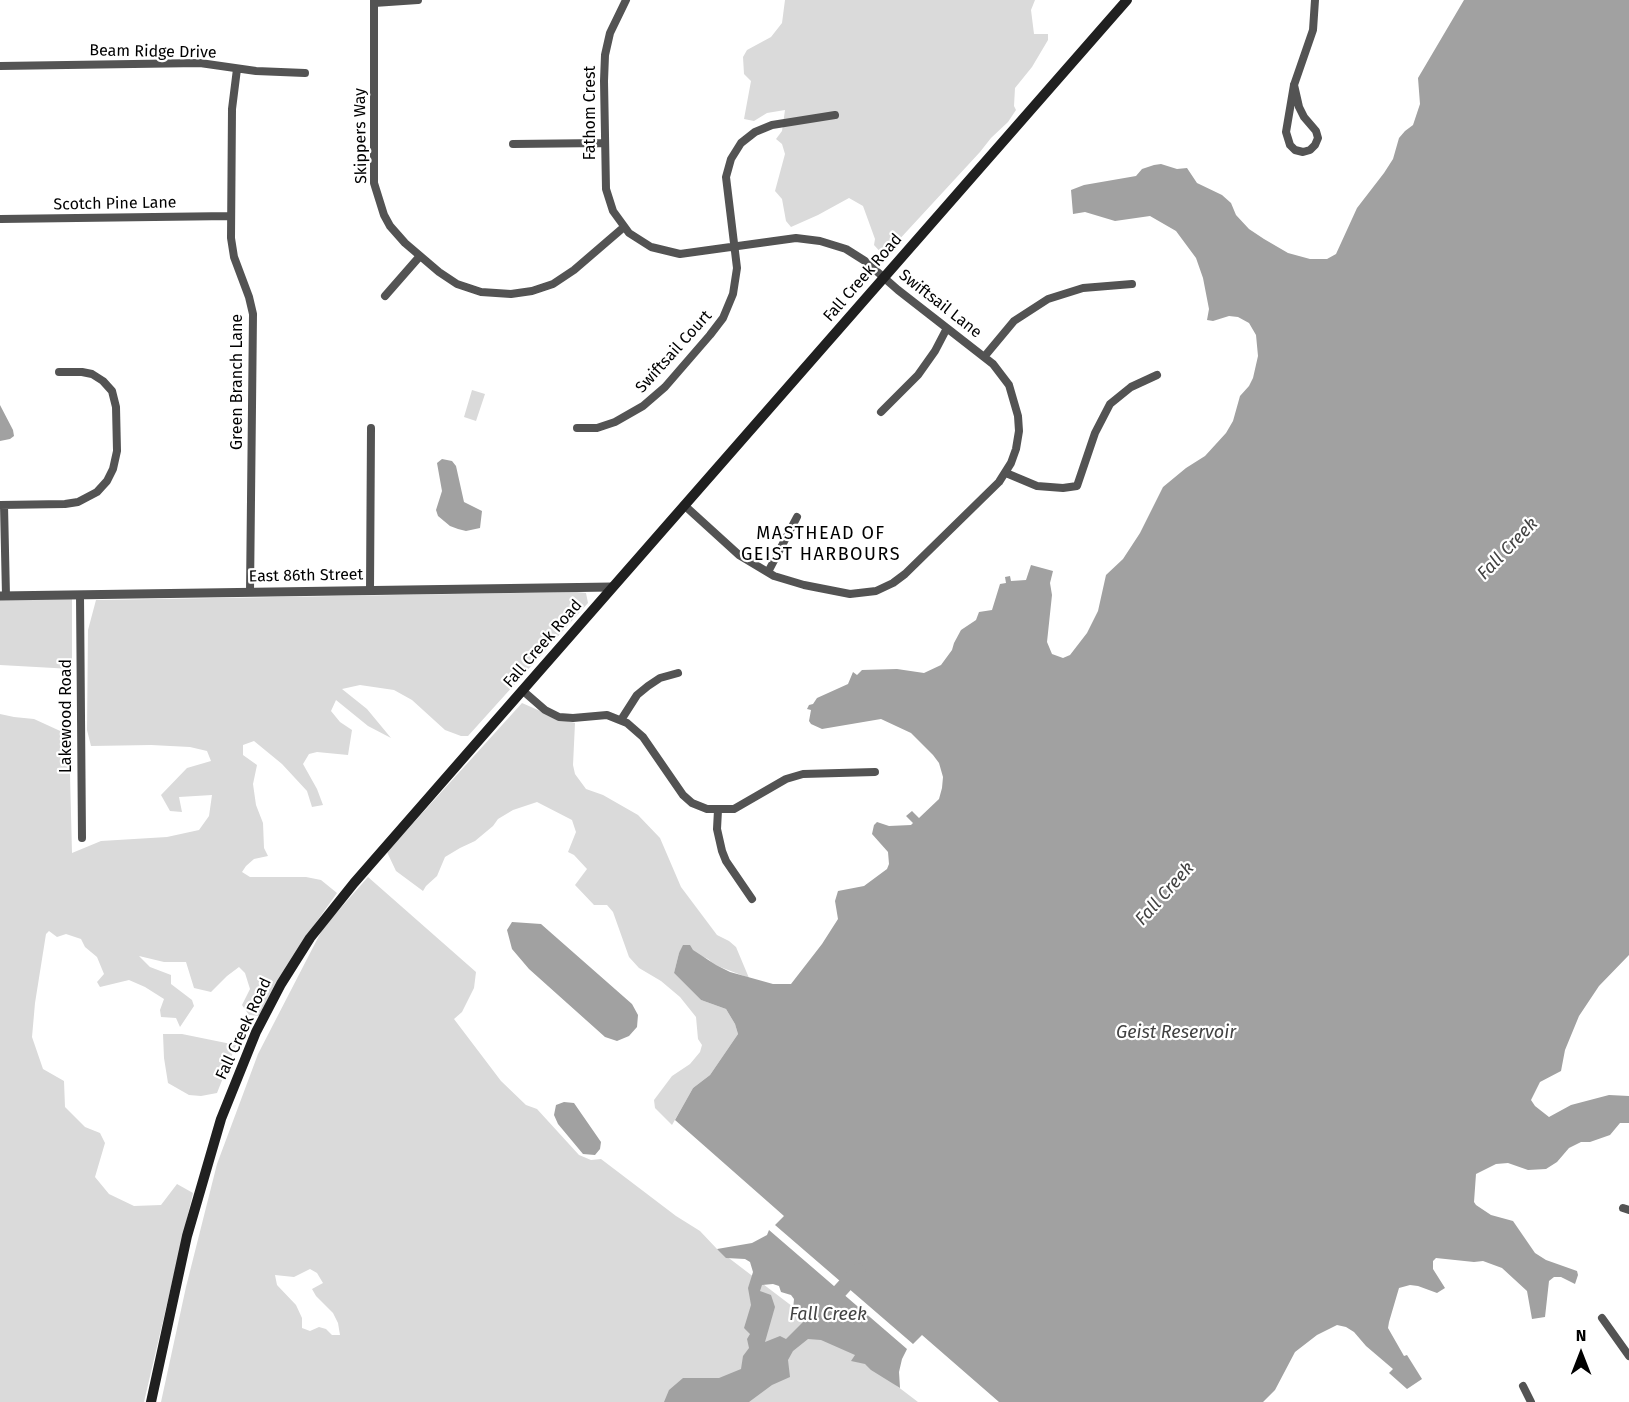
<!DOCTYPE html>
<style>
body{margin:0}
#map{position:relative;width:1629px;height:1402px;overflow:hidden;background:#fff;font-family:"Fira Sans",sans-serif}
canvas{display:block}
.north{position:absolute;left:1551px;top:1324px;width:60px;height:60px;-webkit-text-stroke:4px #fff;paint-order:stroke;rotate:0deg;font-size:16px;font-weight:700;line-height:24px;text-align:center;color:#000}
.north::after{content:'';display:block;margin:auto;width:21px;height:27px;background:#000;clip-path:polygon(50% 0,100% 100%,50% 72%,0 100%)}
</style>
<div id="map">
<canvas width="1629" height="1402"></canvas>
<div class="north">N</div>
</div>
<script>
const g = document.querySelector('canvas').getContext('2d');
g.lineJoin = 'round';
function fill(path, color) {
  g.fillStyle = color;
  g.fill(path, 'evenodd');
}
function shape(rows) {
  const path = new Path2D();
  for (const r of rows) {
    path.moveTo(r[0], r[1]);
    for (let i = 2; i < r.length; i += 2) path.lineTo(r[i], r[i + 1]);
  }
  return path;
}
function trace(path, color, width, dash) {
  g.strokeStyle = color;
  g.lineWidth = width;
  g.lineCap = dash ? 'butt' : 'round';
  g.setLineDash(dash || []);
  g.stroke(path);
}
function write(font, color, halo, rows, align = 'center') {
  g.font = font + ' "Fira Sans",sans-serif';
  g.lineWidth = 4.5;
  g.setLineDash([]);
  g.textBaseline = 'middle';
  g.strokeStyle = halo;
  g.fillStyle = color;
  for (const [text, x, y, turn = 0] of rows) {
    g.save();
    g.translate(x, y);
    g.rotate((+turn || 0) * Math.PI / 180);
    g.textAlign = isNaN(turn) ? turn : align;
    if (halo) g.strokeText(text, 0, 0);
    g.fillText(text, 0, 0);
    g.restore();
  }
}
fill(shape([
 [785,0,1035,0,1031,10,1034,34,1048,34,1048,40,1032,67,1015,88,1014,106,1016,110,1008,122,991,138,980,152,884,256,874,245,875,239,863,206,849,198,818,215,791,227,786,221,782,199,775,191,785,154,782,144,776,139,782,131,785,110,767,113,754,121,744,119,751,81,744,74,743,57,747,50,771,37,782,23],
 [472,390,485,394,476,421,464,417],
 [577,592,586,593,588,603,468,736,461,736,445,730,412,700,394,690,360,685,342,689,367,709,391,738,368,726,336,700,331,711,340,722,352,730,348,755,317,752,309,754,303,764,317,789,323,805,312,807,307,791,282,764,254,741,243,745,243,755,257,765,253,784,256,805,263,823,264,848,268,856,254,859,246,866,242,872,250,877,306,877,321,880,337,893,300,945,261,1016,249,1015,242,1005,250,989,245,973,239,967,227,976,211,992,194,988,186,962,164,962,139,956,150,967,171,975,171,984,192,1000,194,1006,180,1027,176,1018,161,1017,160,1010,164,999,145,987,129,980,100,987,97,982,104,974,97,957,85,947,81,939,66,934,57,937,49,931,46,934,35,1003,32,1037,43,1069,64,1081,65,1107,85,1127,100,1133,105,1143,95,1177,109,1194,134,1206,161,1205,177,1184,193,1193,144,1402,0,1402,0,714,14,717,34,719,69,735,72,853,101,841,167,837,199,830,209,816,212,795,179,797,182,812,170,811,161,795,187,768,211,761,207,751,190,747,151,745,91,746,87,730,88,630,96,600],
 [72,598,72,669,0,665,0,600],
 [522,703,556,718,575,723,573,765,575,774,586,789,603,795,638,815,660,838,681,887,717,935,729,941,736,947,749,978,715,965,708,959,683,948,679,953,674,973,701,1000,726,1009,735,1024,738,1034,710,1075,693,1088,672,1125,655,1108,654,1100,672,1076,690,1064,700,1052,702,1045,698,1039,696,1017,680,997,661,981,639,968,629,957,613,912,607,905,594,905,575,885,587,869,574,855,568,852,576,832,572,820,537,802,513,810,498,819,493,826,475,841,460,848,445,857,437,876,426,886,423,891,396,871,387,852],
 [368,877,476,972,474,988,462,1012,454,1019,501,1081,526,1105,537,1109,579,1155,591,1160,601,1159,676,1216,700,1231,717,1249,918,1402,161,1402,186,1287,217,1164,258,1054,323,928],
 [310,1269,317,1273,323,1283,312,1289,316,1296,333,1313,338,1323,340,1335,332,1335,326,1329,319,1327,310,1331,302,1328,302,1318,296,1305,277,1285,275,1275,294,1277],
 [163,1034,182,1034,236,1045,217,1093,201,1096,189,1095,168,1083,164,1058]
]), '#dadada');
fill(shape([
 [1464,0,1629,0,1629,955,1599,986,1579,1016,1565,1050,1561,1071,1540,1082,1531,1100,1535,1106,1549,1117,1571,1105,1609,1095,1629,1096,1629,1123,1620,1123,1610,1135,1590,1142,1581,1142,1569,1148,1557,1162,1546,1169,1528,1170,1508,1163,1496,1164,1476,1174,1474,1202,1476,1205,1491,1215,1513,1221,1535,1253,1546,1260,1577,1271,1578,1275,1575,1284,1561,1277,1554,1277,1549,1281,1545,1317,1532,1319,1527,1291,1502,1268,1483,1261,1474,1262,1436,1258,1433,1261,1433,1269,1445,1288,1437,1293,1418,1286,1410,1285,1399,1288,1389,1322,1388,1328,1404,1356,1407,1355,1422,1379,1407,1389,1389,1373,1393,1369,1366,1346,1354,1332,1346,1327,1337,1325,1317,1335,1295,1352,1275,1390,1263,1402,999,1402,922,1335,913,1344,775,1225,784,1216,675,1120,693,1088,710,1075,738,1034,735,1024,726,1009,701,1000,674,973,679,953,683,945,690,945,693,950,716,965,730,972,773,984,791,984,822,944,838,919,835,901,838,891,864,886,887,869,889,864,888,852,872,834,874,825,877,822,889,826,911,825,913,823,906,816,912,811,919,818,939,799,942,788,943,777,939,763,933,755,911,733,881,719,822,729,811,724,809,721,811,710,807,709,809,705,813,704,817,698,848,684,853,672,857,675,862,670,897,669,924,673,941,665,952,650,954,643,961,630,976,620,979,612,992,610,1000,584,1006,583,1005,577,1010,576,1011,581,1026,580,1031,565,1053,571,1050,583,1052,595,1047,642,1052,654,1063,658,1070,655,1087,633,1098,611,1106,575,1123,559,1140,533,1163,487,1186,468,1205,456,1226,433,1233,421,1240,396,1249,386,1253,378,1258,356,1256,335,1249,323,1238,317,1229,316,1213,321,1207,320,1209,309,1203,278,1196,258,1176,231,1150,216,1115,221,1085,212,1073,214,1071,190,1084,185,1136,176,1142,169,1154,165,1161,164,1177,169,1187,168,1197,183,1222,195,1231,203,1236,215,1249,229,1264,239,1288,253,1310,259,1327,259,1336,254,1357,208,1384,173,1393,159,1399,138,1405,131,1413,125,1420,104,1418,78],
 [0,405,13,430,14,436,10,439,0,441],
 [442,459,452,461,456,466,464,502,482,511,480,528,466,531,458,529,450,526,438,516,436,510,442,491,437,463],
 [512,922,541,924,632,1004,638,1015,637,1027,629,1036,617,1041,605,1037,529,969,512,949,507,930],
 [564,1102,574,1103,601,1142,600,1149,595,1155,583,1154,558,1124,554,1115,556,1105],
 [769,1230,907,1349,902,1359,899,1372,900,1388,871,1370,865,1364,851,1361,855,1355,821,1340,808,1339,793,1351,788,1360,790,1377,772,1385,749,1402,664,1402,669,1390,683,1378,719,1378,741,1369,743,1356,749,1348,747,1339,750,1334,744,1328,751,1305,748,1288,753,1272,750,1262,745,1259,726,1258,717,1249,752,1243,767,1235],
 [773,1284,779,1286,781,1292,791,1295,794,1299,793,1310,801,1316,803,1322,786,1339,780,1336,765,1342,775,1307,771,1295,760,1291,762,1285]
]), '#a1a1a1');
trace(shape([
 [826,1306,858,1271]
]), '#a1a1a1', 15);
trace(shape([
 [374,0,374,183,384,215,390,226,405,243,439,272,457,284,481,292,511,294,532,291,553,284,574,270,624,227],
 [626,0,610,33,605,55,604,81,606,189,613,211,629,233,651,247,680,254,796,238,820,241,846,249,865,261,898,290,993,364,1009,385,1018,416,1019,431,1016,449,1011,463,999,482,905,574,893,583,876,591,850,594,804,585,774,576,739,555,684,505],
 [374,3,418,0],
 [0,66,200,63,256,71,305,73],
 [237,69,232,109,231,238,234,257,249,297,253,314,250,592],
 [1294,85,1299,107,1304,117,1316,131,1318,138,1315,145,1310,150,1303,152,1295,150,1290,145,1286,132,1294,85,1313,30,1315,0],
 [513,144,604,143],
 [0,219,231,216],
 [385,296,420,256],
 [984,357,1014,321,1048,299,1083,288,1132,284],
 [881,412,918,375,935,351,947,328],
 [577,428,597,428,615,422,643,406,665,387,710,335,723,318,733,294,737,268,726,177,731,159,741,143,755,132,772,125,835,115],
 [1006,473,1037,486,1063,488,1077,486,1095,433,1110,404,1131,387,1157,375],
 [0,505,65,504,78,502,97,492,107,481,113,469,117,451,116,407,112,391,103,381,92,374,82,372,59,372],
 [4,505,6,596],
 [768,572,797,517],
 [370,590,371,428],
 [80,595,82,838],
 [522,690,545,710,559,717,573,718,607,715,627,723,643,737,683,795,692,803,707,809,734,809,786,779,803,774,875,772],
 [621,720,637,695,648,686,660,678,678,673],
 [718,810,717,829,722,851,726,861,752,899],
 [1623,1208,1629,1210],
 [1602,1318,1629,1356],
 [1523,1386,1531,1402]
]), '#535353', 8);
trace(shape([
 [0,596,612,587]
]), '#535353', 9);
trace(shape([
 [151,1402,187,1236,221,1119,256,1032,281,984,310,938,354,883,479,740,1127,0]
]), '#202020', 10);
write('16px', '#000', '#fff', [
 ["Beam Ridge Drive",153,52,1],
 ["Fathom Crest",591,113,-90],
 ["Skippers Way",361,136,-91],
 ["Scotch Pine Lane",115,204,-1],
 ["Fall Creek Road",863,278,-49],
 ["Swiftsail Lane",940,304,38],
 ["Swiftsail Court",674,352,-48],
 ["Green Branch Lane",238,382,-90],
 ["East 86th Street",306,576,-1],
 ["Fall Creek Road",543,644,-49],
 ["Lakewood Road",67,716,-90],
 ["Fall Creek Road",244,1029,-65]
]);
g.letterSpacing = '1.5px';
write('18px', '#000', '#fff', [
 ["MASTHEAD OF",821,534],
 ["GEIST HARBOURS",821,555]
]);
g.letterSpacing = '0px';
write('italic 18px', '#424242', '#fff', [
 ["Fall Creek",1508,549,-46],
 ["Fall Creek",1165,894,-48],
 ["Geist Reservoir",1176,1033],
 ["Fall Creek",828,1315]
]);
</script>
